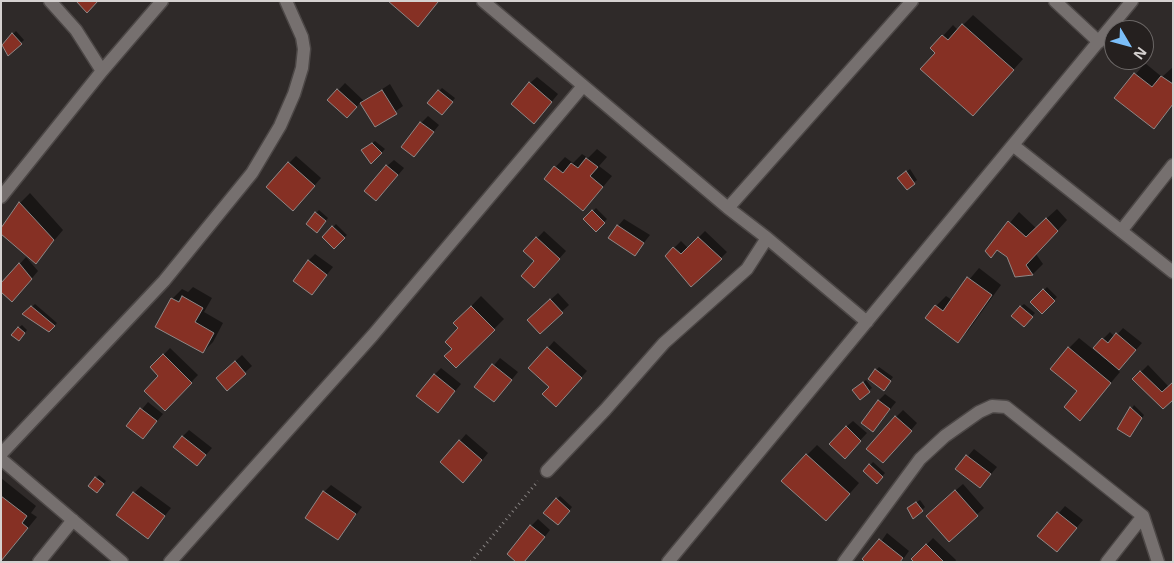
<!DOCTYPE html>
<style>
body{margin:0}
#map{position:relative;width:1174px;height:563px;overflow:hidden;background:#2f2a29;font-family:"Noto Sans",sans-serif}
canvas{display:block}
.frame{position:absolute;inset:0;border:2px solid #d5d1d0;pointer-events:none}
.north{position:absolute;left:1104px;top:20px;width:50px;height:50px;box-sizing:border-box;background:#25201f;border:1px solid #6b6766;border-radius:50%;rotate:127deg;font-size:14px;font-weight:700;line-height:20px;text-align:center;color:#d5d1d0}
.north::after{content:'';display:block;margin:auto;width:18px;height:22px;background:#7bbef8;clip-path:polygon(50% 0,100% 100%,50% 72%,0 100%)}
</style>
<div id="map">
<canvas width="1174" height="563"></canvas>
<div class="frame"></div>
<div class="north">N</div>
</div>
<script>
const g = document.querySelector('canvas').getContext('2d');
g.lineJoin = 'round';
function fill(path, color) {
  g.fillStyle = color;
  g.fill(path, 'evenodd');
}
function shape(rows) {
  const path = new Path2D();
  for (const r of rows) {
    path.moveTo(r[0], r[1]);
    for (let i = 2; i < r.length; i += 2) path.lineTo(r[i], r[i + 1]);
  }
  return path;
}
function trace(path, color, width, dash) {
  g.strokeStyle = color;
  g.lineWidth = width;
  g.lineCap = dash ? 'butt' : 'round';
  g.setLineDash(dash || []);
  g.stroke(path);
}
fill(shape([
 [973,15,1023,59,973,115,937,53,932,48,953,25,958,30],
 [16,31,24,40,8,54,13,34],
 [1145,63,1162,77,1173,67,1173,105,1154,127,1116,98],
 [537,77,558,94,541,115,530,83],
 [345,83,364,101,390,84,403,106,375,126,361,102,347,117,329,100],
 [442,88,455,98,445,111,439,91],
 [428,116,439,125,414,156,421,123],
 [375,141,385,149,371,163,366,148],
 [597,149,607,157,599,166,612,176,593,199,545,178,565,157,573,163,582,154,588,158],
 [296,156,321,178,300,202,289,163],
 [394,160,404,168,383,193,387,166],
 [910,169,917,180,907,188,902,175],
 [30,193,63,230,36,262,1,230,20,203],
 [596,208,607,219,596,230,585,219],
 [1057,209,1067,220,1036,254,1043,264,1033,274,1016,276,1008,257,998,249,991,256,986,251,1019,212,1036,228],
 [319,210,328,218,320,228,316,213],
 [624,219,650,235,635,254,618,226],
 [336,224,347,235,334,247,324,237],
 [544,231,566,251,541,279,536,261,525,251],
 [705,231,727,252,721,258,666,256,681,241,688,248],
 [315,254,333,267,312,293,308,261],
 [26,257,38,271,19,294,1,285],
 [979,268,1001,285,968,331,958,341,936,306,946,296,952,300],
 [193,287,212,298,204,312,223,323,213,342,203,352,172,299,182,289,188,292],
 [1047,287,1057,297,1042,312,1032,302],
 [558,293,569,305,540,332,536,313],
 [481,296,504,319,456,367,453,348,460,328,455,323],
 [35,304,57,323,49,331,24,314],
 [1024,304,1035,313,1027,322,1020,307],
 [22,325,27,330,22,337,18,328],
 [1123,328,1142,343,1118,370,1120,372,1080,419,1079,391,1069,348,1079,338,1105,359,1103,339,1110,332,1115,337],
 [554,341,587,371,563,398,548,348],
 [170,348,198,375,165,409,160,376,152,367],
 [242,355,252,366,227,389,224,372],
 [500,358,518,372,500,394,476,387],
 [1148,365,1169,387,1173,398,1134,379],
 [879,367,893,377,886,386,876,370],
 [441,368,461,384,438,412,434,375],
 [866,380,872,388,860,398,857,387],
 [885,394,896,402,879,423,879,400],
 [148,402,163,414,143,438,128,426],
 [1134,405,1144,415,1130,436,1119,429],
 [903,410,917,423,890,455,896,417],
 [853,421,867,433,851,450,846,427],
 [189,430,212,448,197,465,182,437],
 [466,434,488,453,470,475,460,441],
 [817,445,859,483,836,509,807,455],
 [974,449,997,467,986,480,957,469],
 [873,462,885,473,877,482,865,471],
 [99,475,106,481,100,488,96,478],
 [1,478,36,506,31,513,37,517,1,561],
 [963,484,984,508,949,540,934,509],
 [331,485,362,507,338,539,324,492],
 [141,486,171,508,148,537,134,493],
 [560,496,572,507,561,521,557,499],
 [920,500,925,507,922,510,908,508],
 [1065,506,1083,520,1063,544,1039,536],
 [538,519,550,530,528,558,531,526],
 [887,533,909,551,901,562,867,562],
 [933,538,956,560,955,562,916,562,913,559]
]), '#0007');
const building = shape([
 [76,1,98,1,87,13,76,1],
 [388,1,437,1,438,2,418,27,388,1],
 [962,24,1014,70,973,116,920,69,935,53,930,48,942,35,948,40,962,24],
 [12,33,22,44,8,56,2,45,12,33],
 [1134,73,1152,87,1161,76,1173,84,1173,104,1154,129,1114,98,1134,73],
 [529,82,552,102,534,124,511,104,529,82],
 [337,89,357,107,347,118,327,100,337,89],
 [382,90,397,114,375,127,360,103,382,90],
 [438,90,453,102,442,115,427,103,438,90],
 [420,122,434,132,414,157,401,147,420,122],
 [372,143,382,153,371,164,361,150,372,143],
 [586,158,598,167,590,176,603,187,583,211,544,179,554,166,563,173,571,163,578,168,586,158],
 [288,162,315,186,293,211,266,187,288,162],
 [386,165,398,175,376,201,364,191,386,165],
 [906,171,915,184,907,190,897,178,906,171],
 [19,202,54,240,36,264,1,234,1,228,19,202],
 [592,210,605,223,596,232,583,219,592,210],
 [315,212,326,221,317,233,306,224,315,212],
 [1046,218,1058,231,1026,265,1033,275,1015,277,1007,257,997,250,991,258,985,251,1008,221,1026,237,1046,218],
 [617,225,644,243,635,256,608,238,617,225],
 [332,226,345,238,334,249,322,237,332,226],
 [536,237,560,259,534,288,521,276,534,261,523,251,536,237],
 [698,237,722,259,691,287,665,256,673,247,681,254,698,237],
 [308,260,327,275,312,295,293,281,308,260],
 [19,263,32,279,12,302,1,292,1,283,19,263],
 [967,277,992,295,958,343,925,318,935,305,943,311,967,277],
 [1043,289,1055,301,1042,314,1030,302,1043,289],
 [182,296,203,308,195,322,214,333,203,353,155,327,171,298,179,302,182,296],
 [550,299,563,313,540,334,527,320,550,299],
 [31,306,55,326,49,332,22,314,31,306],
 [471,306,495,330,456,368,444,356,452,349,445,342,458,328,453,323,471,306],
 [1020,306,1033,317,1024,327,1011,316,1020,306],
 [18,327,25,333,19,341,11,335,18,327],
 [1116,333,1136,350,1119,370,1093,348,1102,338,1108,343,1116,333],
 [547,347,582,378,556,407,542,394,549,387,528,368,547,347],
 [1068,347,1111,383,1080,421,1064,407,1077,391,1050,369,1068,347],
 [163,354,192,383,165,411,144,391,158,376,150,367,163,354],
 [235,361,246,374,227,391,216,378,235,361],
 [492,364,512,380,494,402,474,387,492,364],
 [875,369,891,381,884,391,868,379,875,369],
 [1140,371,1162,392,1173,382,1173,400,1163,409,1132,379,1140,371],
 [434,374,455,391,438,413,416,396,434,374],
 [863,382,870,392,860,400,852,390,863,382],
 [878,400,890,409,873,432,861,423,878,400],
 [1130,407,1142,418,1130,437,1117,429,1130,407],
 [140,408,157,421,143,439,126,426,140,408],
 [895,416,912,431,883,463,866,449,895,416],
 [846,426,861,441,845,459,829,444,846,426],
 [182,436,206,455,197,466,173,447,182,436],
 [459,440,482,460,463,483,440,462,459,440],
 [806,454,850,494,826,521,781,481,806,454],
 [966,455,991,474,980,488,955,469,966,455],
 [869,464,883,477,877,484,863,471,869,464],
 [95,477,104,484,97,493,88,486,95,477],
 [955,490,978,516,949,542,926,516,955,490],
 [323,491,356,514,338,540,305,518,323,491],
 [133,492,165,516,148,539,116,515,133,492],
 [1,496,27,516,22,523,28,528,1,561,1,496],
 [556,498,570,511,558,525,543,513,556,498],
 [916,502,923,511,913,519,907,508,916,502],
 [1057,512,1077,528,1057,552,1037,536,1057,512],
 [530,525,545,537,524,562,516,562,507,554,530,525],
 [879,539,903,558,900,562,865,562,862,559,879,539],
 [926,544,944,562,914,562,911,559,926,544]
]);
fill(building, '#863024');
trace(building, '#8f8887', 1);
const minor = shape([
 [50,1,76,30,102,71],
 [483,1,728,208,767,238,867,322],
 [1055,1,1099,42],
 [1014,146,1173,272],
 [1,197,102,71,162,1],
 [728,208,912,1],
 [1121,231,1173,165],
 [1,454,164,281,252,173,280,126,294,94,302,68,304,49,302,37,286,1],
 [1,459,122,562],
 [547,471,605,410,664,343,747,269,767,238],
 [39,562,73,520],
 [170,562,373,335,583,86],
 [668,562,1132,1],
 [844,562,920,459,945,436,979,412,992,406,1006,407,1143,516,1158,562],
 [1107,562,1143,516]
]);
trace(minor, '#4c4746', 15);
trace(shape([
 [471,562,538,481]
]), '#888483', 3, [1, 4]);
trace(minor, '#76706f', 12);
</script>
